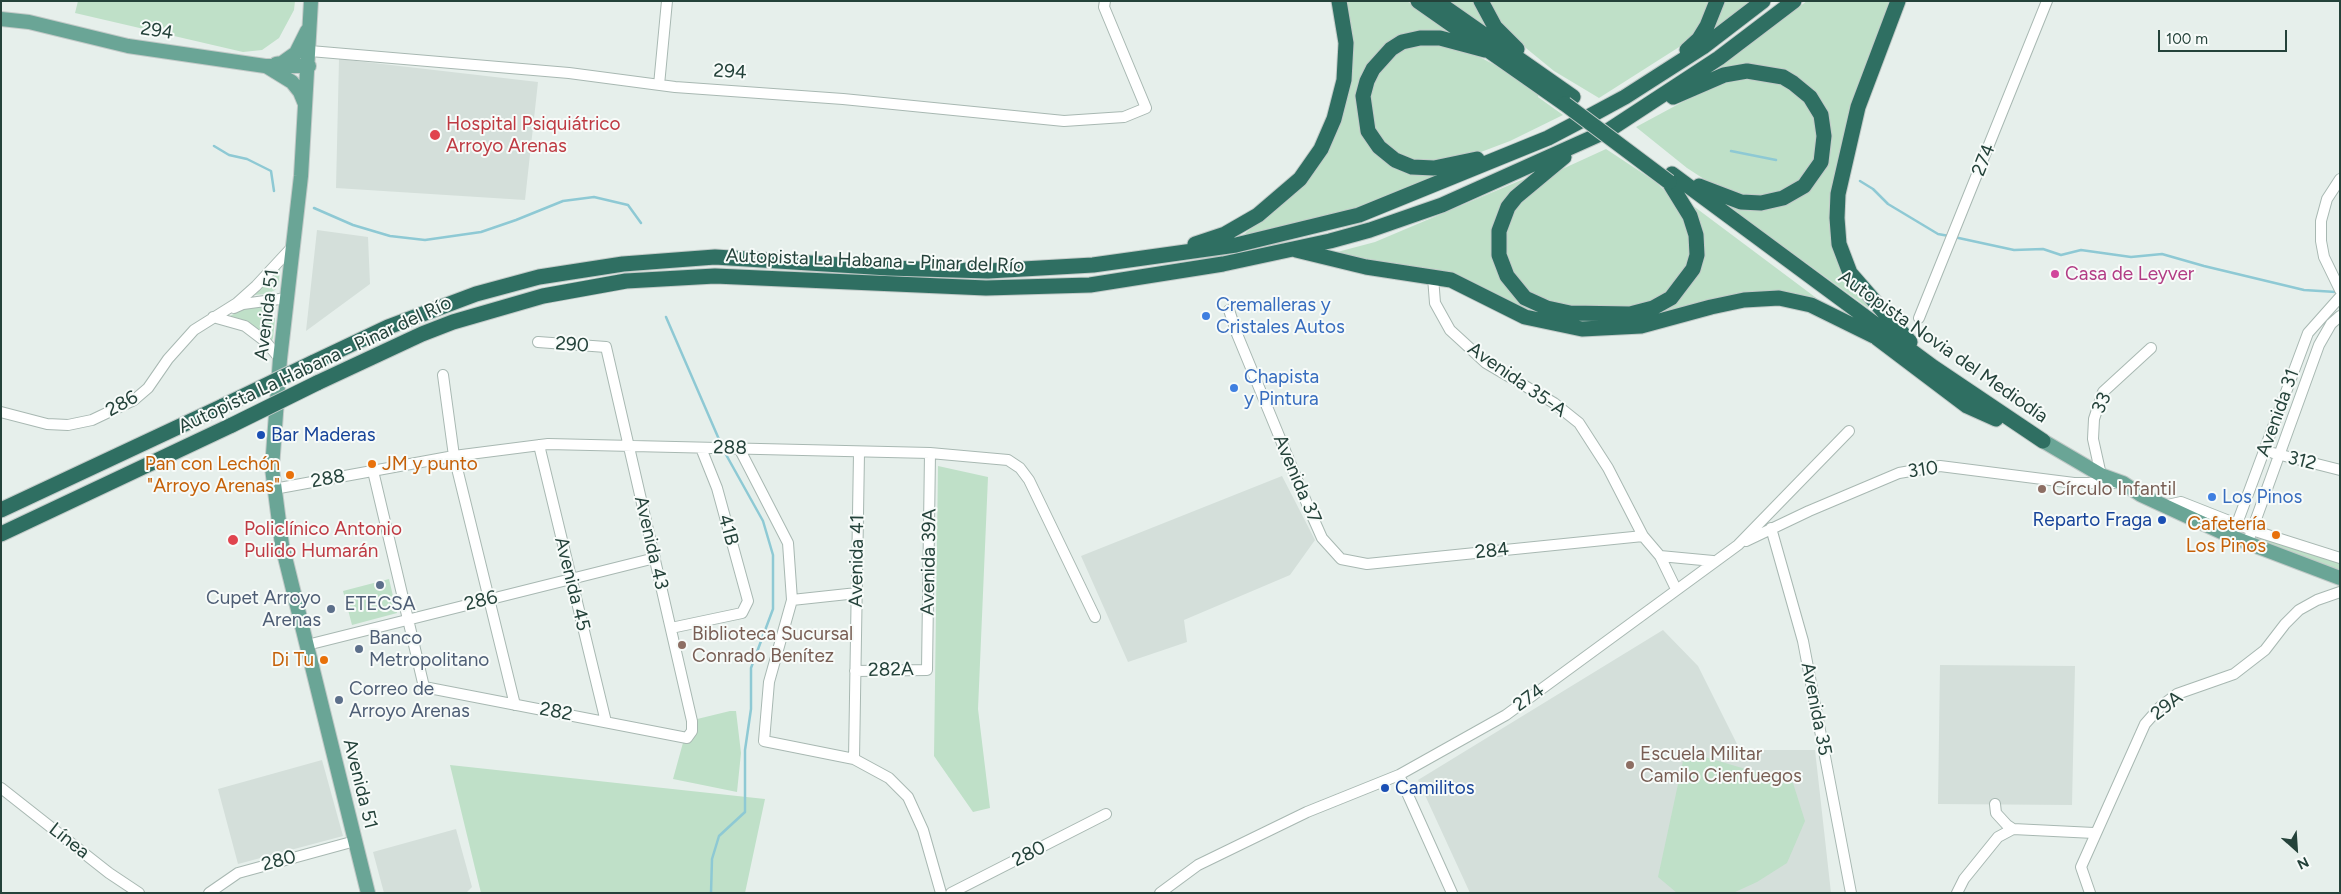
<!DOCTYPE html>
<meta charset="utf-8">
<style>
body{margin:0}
#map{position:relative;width:2341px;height:894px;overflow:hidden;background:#e6efeb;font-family:Figtree,sans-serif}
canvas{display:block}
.frame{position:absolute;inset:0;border:2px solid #24423a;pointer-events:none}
.north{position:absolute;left:2271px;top:824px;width:50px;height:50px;-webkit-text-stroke:4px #f7fbf9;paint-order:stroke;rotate:154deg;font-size:14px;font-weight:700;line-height:20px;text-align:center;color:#24423a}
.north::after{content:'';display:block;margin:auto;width:18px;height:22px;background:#24423a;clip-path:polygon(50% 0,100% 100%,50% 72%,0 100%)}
.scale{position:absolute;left:2158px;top:30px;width:129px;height:22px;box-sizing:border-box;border:2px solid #24423a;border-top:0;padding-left:6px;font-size:15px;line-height:18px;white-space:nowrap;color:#24423a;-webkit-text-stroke:4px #f7fbf9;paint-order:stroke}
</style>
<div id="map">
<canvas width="2341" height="894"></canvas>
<div class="frame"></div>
<div class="north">N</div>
<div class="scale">100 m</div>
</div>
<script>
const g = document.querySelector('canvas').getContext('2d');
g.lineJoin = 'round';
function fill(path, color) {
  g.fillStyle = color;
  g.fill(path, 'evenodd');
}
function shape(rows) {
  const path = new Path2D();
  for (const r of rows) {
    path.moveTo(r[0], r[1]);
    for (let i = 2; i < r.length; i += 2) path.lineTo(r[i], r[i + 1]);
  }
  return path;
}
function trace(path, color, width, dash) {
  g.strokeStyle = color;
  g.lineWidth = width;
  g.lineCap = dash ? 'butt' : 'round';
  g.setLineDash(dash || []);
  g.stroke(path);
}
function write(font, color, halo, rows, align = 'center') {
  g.font = font + ' Figtree,sans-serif';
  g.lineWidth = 4;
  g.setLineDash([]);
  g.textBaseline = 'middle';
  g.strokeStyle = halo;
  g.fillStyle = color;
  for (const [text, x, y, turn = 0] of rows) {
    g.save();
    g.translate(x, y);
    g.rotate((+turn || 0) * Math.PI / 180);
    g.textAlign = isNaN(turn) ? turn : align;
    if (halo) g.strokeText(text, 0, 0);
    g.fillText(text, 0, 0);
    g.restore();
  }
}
fill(shape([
 [339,59,538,82,525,200,336,188],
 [317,230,368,237,370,284,306,331],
 [1282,476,1315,540,1290,575,1184,620,1187,642,1128,662,1081,556],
 [1663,630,1698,666,1740,750,1815,750,1831,893,1470,893,1418,780],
 [1940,665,2075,666,2072,805,1938,804],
 [322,760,343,836,238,864,218,789],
 [456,829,472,887,466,893,384,893,373,852]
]), '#d4dfda');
fill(shape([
 [78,1,295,1,294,10,279,38,262,50,243,52,75,13],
 [1343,1,1407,1,1457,37,1420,34,1361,81,1380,155,1457,169,1355,208,1243,235,1285,200,1332,139],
 [1447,1,1478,1,1501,39],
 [1487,1,1712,1,1703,22,1687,42,1599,98,1554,71,1510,35,1492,12],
 [1721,1,1751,1,1711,32],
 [1807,1,1895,1,1856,106,1835,246,1882,318,1719,200,1785,202,1828,144,1796,79,1707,75],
 [1445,44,1468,51,1495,65,1539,93,1538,97,1563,115,1510,141,1473,155,1420,164,1401,158,1383,144,1372,127,1368,105,1377,71,1406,45],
 [1749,75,1772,78,1806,100,1819,128,1816,161,1796,186,1755,199,1724,192,1687,168,1636,127,1725,79],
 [1606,149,1656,182,1680,206,1689,227,1691,251,1687,270,1675,289,1657,300,1634,308,1568,308,1524,292,1511,275,1503,240,1518,202,1547,176],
 [1538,173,1509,198,1494,253,1533,307,1657,310,1699,269,1684,199,1827,306,1802,298,1677,311,1602,325,1538,315,1448,274,1326,255,1375,242],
 [280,266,279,283,275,290,267,294,253,295],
 [248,306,264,306,270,311,275,319,273,338,271,342,255,327,230,316],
 [938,466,988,477,978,709,990,808,973,812,934,756],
 [2257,536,2340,562,2340,571,2254,542,2255,537],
 [389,579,397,613,352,625,343,591],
 [730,711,736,711,741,753,737,792,673,779,689,721],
 [1698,755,1793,783,1805,821,1787,863,1757,882,1733,893,1677,893,1658,877,1683,761],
 [450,765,765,799,745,893,481,893]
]), '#bfe0c8');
trace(shape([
 [214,146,229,155,247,159,271,171,274,191],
 [1731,151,1776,160],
 [1860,181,1873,189,1888,204,1938,234,1949,236],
 [314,208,353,225,390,236,425,240,481,232,516,220,563,201,594,197,628,205,641,223],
 [1954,237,2014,250,2043,249,2061,255,2081,250,2131,257,2162,254,2204,266,2304,290,2336,292],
 [666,317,721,444],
 [711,893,712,859,719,836,745,812,745,750,751,709,751,668,773,609,773,555,763,521,724,451]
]), '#8ec9d4', 2.5);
const minor = shape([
 [310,51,569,73,675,87,843,99,1064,121,1124,117,1146,108,1104,7,1105,1],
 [659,85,667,1],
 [2340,179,2327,199,2321,221,2321,241,2324,257,2340,290],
 [1433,277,1435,303,1450,330,1486,363,1554,403,1579,423,1608,468,1643,536,1660,556,1676,589],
 [234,308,243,304,287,298],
 [1229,310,1237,334,1310,511,1322,538,1341,559,1367,564,1643,536],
 [213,317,245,326,266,342,280,359],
 [1919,318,2047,1],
 [443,375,454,456,515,705],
 [1,412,47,424,68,425,92,420,134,400,148,388,168,359,194,330,237,303,256,286,294,245],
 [539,445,606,722],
 [739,448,788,543,792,600,769,682,764,741,854,759,889,778,908,797,923,830,941,893],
 [2273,453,2340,470],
 [373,471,424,687,687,738,692,731,692,721,606,347,538,342],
 [2101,475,2093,439,2094,419,2103,392,2151,348],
 [274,489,454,456,548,444,930,453,1008,460,1020,468,1029,480,1095,617],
 [2163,506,2181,502,2252,530,2340,558],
 [1771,528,1803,641,1851,893],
 [2232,537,2308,333,2340,297],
 [1746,541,1809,511,1899,473,1940,466,2074,483,2115,483],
 [2247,544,2319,345,2331,324,2340,316],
 [1660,556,1713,561],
 [792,600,857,593],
 [671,628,742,613,748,601,717,488,701,448],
 [307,645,655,558],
 [855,671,927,670,930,453],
 [854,759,859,453],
 [1399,775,1452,893],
 [1,788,109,873,139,893],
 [1995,804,1996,813,2007,825,2013,829,2094,833],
 [209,893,238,873,355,841],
 [951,893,1106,814],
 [1160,893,1198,865,1307,812,1399,775,1506,715,1738,545,1849,431],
 [1957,893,1964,879,1998,837,2013,829],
 [2090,893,2081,867,2145,724,2160,707,2177,694,2234,674,2265,650,2285,624,2299,610,2317,600,2340,592]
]);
const major = shape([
 [311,1,301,176,280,359,272,468,282,545,368,893],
 [1,19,29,22,128,46,265,66,309,66],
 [276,64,282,63,296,53,307,31],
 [266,66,292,82,300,92,305,104],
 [2043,441,2101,475,2123,483,2141,495,2232,537,2340,578]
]);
const highway = shape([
 [1418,1,1565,104],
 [1436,1,1573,97],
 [1481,1,1495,27,1517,49],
 [1898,1,1858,107,1838,194,1837,218,1839,244,1850,273,1910,342],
 [1687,50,1699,39,1707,26,1717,1],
 [1673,97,1724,75,1747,71,1783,77,1793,83,1810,97,1821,115,1824,136,1821,162,1804,186,1783,198,1761,203,1741,202,1699,186],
 [1564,157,1516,197,1508,207,1499,231,1499,255,1507,276,1525,298,1547,308,1570,313,1630,314,1653,308,1671,298,1693,269,1697,255,1696,235,1690,216,1669,182],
 [1477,159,1434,168,1412,167,1395,160,1379,147,1368,131,1363,96,1367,81,1373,69,1391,49,1402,42,1420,38,1440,38,1485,50],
 [1672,174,1933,367,2043,441],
 [1195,244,1225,234,1258,215,1300,179,1321,149,1334,119,1344,80,1346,43,1339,1],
 [1296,250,1366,267,1451,280,1525,317,1582,329,1641,326,1711,307,1744,300,1779,298,1811,305,1874,336],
 [1877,338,1967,406,1996,419],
 [312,363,388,327,476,294,539,277,623,264,715,257,888,268,988,271,1093,265,1236,245,1359,215,1548,138,1588,117,1625,97,1703,47,1763,1],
 [317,383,422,334,453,322,543,296,626,281,715,276,986,288,1090,285,1223,264,1330,241,1370,230,1442,205,1609,130,1719,58,1794,1],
 [1,510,223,406],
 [1,534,232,425]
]);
trace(minor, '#a8b8b2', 12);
trace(major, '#c2cac8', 16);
trace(highway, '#c2cac8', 17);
trace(minor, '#fff', 10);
trace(major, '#6aa596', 14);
trace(highway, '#2f6f62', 15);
const highwayBridge = shape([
 [1565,104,1669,182],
 [223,406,312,363],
 [232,425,317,383]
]);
trace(highwayBridge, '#c2cac8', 17, []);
trace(highwayBridge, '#2f6f62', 15);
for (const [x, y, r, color] of [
 [435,135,6,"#e0444e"],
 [2055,274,5,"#d1479c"],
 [1206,316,5,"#3f7fe0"],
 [1234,388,5,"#3f7fe0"],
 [261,435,5,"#1a4fb4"],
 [372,464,5,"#e8710a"],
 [290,475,5,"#e8710a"],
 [2042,489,5,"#8d6e63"],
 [2212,497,5,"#3f7fe0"],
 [2162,520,5,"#1a4fb4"],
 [2276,535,5,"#e8710a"],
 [233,540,6,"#e0444e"],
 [380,585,5,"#5c6f8a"],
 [331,609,5,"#5c6f8a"],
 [682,645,5,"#8d6e63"],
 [359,649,5,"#5c6f8a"],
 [324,660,5,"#e8710a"],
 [339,700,5,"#5c6f8a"],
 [1630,765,5,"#8d6e63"],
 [1385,788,5,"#1a4fb4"]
]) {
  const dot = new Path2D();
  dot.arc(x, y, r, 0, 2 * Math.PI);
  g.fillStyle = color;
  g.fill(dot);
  trace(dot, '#f7fbf9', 2);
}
write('19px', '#24423a', '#f7fbf9', [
 ["294",157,31,9],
 ["294",730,72,4],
 ["274",1984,160,-68],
 ["Autopista La Habana - Pinar del Río",875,261,2],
 ["Avenida 51",267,315,-83],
 ["290",572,345,4],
 ["Autopista Novia del Mediodía",1943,347,35],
 ["Autopista La Habana - Pinar del Río",315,365,-25],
 ["Avenida 35-A",1517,380,35],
 ["33",2102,403,-66],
 ["286",122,404,-29],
 ["Avenida 31",2278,413,-70],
 ["288",730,448,1],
 ["312",2302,461,14],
 ["310",1923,470,-8],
 ["288",328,479,-10],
 ["Avenida 37",1297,479,67],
 ["41B",728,530,75],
 ["Avenida 43",651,543,77],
 ["284",1492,551,-6],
 ["Avenida 41",857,561,-89],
 ["Avenida 39A",929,562,-89],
 ["Avenida 45",572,584,76],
 ["286",481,601,-14],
 ["282A",891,670,-1],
 ["274",1529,698,-36],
 ["29A",2167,706,-38],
 ["Avenida 35",1816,709,79],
 ["282",556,712,11],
 ["Avenida 51",360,784,76],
 ["Línea",69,841,38],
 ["280",1029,854,-27],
 ["280",279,861,-15]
]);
write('19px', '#be3a42', '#f7fbf9', [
 ["Hospital Psiquiátrico",446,124],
 ["Arroyo Arenas",446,146],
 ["Policlínico Antonio",244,529],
 ["Pulido Humarán",244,551]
], 'left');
write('19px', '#b23c85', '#f7fbf9', [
 ["Casa de Leyver",2065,274]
], 'left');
write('19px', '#366cbe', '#f7fbf9', [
 ["Cremalleras y",1216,305],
 ["Cristales Autos",1216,327],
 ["Chapista",1244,377],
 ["y Pintura",1244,399],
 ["Los Pinos",2222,497]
], 'left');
write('19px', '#164399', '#f7fbf9', [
 ["Bar Maderas",271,435],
 ["Reparto Fraga",2152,520,"right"],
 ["Camilitos",1395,788]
], 'left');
write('19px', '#c56008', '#f7fbf9', [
 ["Pan con Lechón",280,464],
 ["\"Arroyo Arenas\"",280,486],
 ["JM y punto",382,464,"left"],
 ["Cafetería",2266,524],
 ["Los Pinos",2266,546],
 ["Di Tu",314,660]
], 'right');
write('19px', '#785e54', '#f7fbf9', [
 ["Círculo Infantil",2052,489],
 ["Biblioteca Sucursal",692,634],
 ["Conrado Benítez",692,656],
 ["Escuela Militar",1640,754],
 ["Camilo Cienfuegos",1640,776]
], 'left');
write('19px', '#4e5e75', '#f7fbf9', [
 ["Cupet Arroyo",321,598,"right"],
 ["Arenas",321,620,"right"],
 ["ETECSA",380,604,"center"],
 ["Banco",369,638],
 ["Metropolitano",369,660],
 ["Correo de",349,689],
 ["Arroyo Arenas",349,711]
], 'left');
</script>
